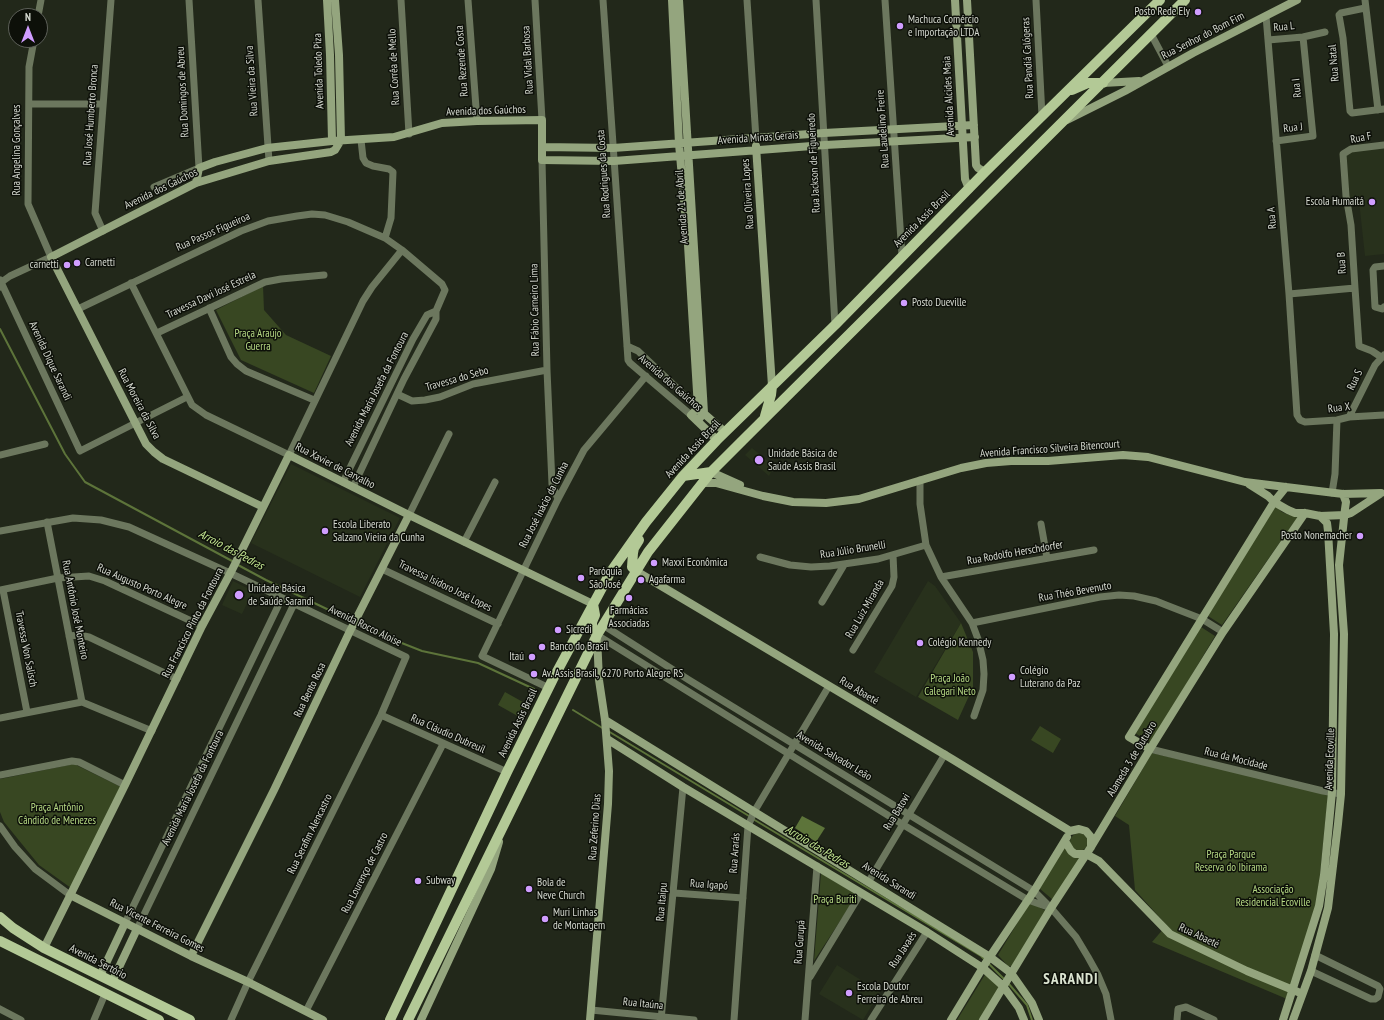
<!DOCTYPE html>
<meta charset="utf-8">
<style>
body{margin:0}
#map{position:relative;width:1384px;height:1020px;overflow:hidden;background:#22281a;font-family:"PT Sans Narrow",sans-serif}
canvas{display:block}
.north{position:absolute;left:8px;top:8px;width:40px;height:40px;box-sizing:border-box;background:#0d1009;border:1px solid #5d6059;border-radius:50%;rotate:0deg;font-size:11px;font-weight:700;line-height:16px;text-align:center;color:#d5d9d0}
.north::after{content:'';display:block;margin:auto;width:14px;height:18px;background:#d09dff;clip-path:polygon(50% 0,100% 100%,50% 72%,0 100%)}
</style>
<div id="map">
<canvas width="1384" height="1020"></canvas>
<div class="north">N</div>
</div>
<script>
const g = document.querySelector('canvas').getContext('2d');
g.lineJoin = 'round';
function fill(path, color) {
  g.fillStyle = color;
  g.fill(path, 'evenodd');
}
function shape(rows) {
  const path = new Path2D();
  for (const r of rows) {
    if (r.length === 3) {
      path.moveTo(r[0] + r[2], r[1]);
      path.arc(r[0], r[1], r[2], 0, 2 * Math.PI);
      continue;
    }
    path.moveTo(r[0], r[1]);
    for (let i = 2; i < r.length; i += 2) path.lineTo(r[i], r[i + 1]);
  }
  return path;
}
function trace(path, color, width, dash) {
  g.strokeStyle = color;
  g.lineWidth = width;
  g.lineCap = dash ? 'butt' : 'round';
  g.setLineDash(dash || []);
  g.stroke(path);
}
function write(font, color, halo, rows, align = 'center') {
  g.font = font + ' "PT Sans Narrow",sans-serif';
  g.lineWidth = 3;
  g.setLineDash([]);
  g.textBaseline = 'middle';
  g.strokeStyle = halo;
  g.fillStyle = color;
  for (const [text, x, y, turn = 0] of rows) {
    g.save();
    g.translate(x, y);
    g.rotate((+turn || 0) * Math.PI / 180);
    g.textAlign = isNaN(turn) ? turn : align;
    if (halo) g.strokeText(text, 0, 0);
    g.fillText(text, 0, 0);
    g.restore();
  }
}
fill(shape([
 [1384,148,1384,254,1365,256,1359,201,1349,202,1345,160,1347,153,1351,151],
 [752,448,774,466,769,476,745,455],
 [291,464,400,518,360,597,251,543],
 [233,581,253,591,242,614,222,605],
 [928,581,935,586,961,623,916,697,874,672],
 [837,965,880,992,863,1020,819,994]
]), '#28311c');
fill(shape([
 [263,286,264,310,286,335,331,356,314,393,241,360,216,310],
 [1275,506,1282,512,1289,515,1300,515,1292,525,1222,625,1208,616],
 [961,623,973,652,973,687,958,720,918,697],
 [1201,627,1215,636,1151,743,1135,733],
 [505,692,530,706,523,719,498,705],
 [1040,726,1061,739,1053,753,1031,740],
 [1152,753,1328,794,1317,905,1287,999,1152,942,1165,927,1170,929,1135,890,1129,825,1115,816],
 [74,764,121,787,71,888,39,865,4,822,0,812,0,779],
 [1079,842,9],
 [1064,847,1082,857,1053,900,1039,888],
 [821,873,857,895,814,961],
 [1030,902,1046,911,1012,966,1008,966,998,955],
 [986,973,1000,986,979,1020,957,1020]
]), '#384722');
fill(shape([
 [802,816,825,828,816,842,795,828]
]), '#5d743a');
trace(shape([
 [0,329,65,454,85,482,234,562],
 [238,565,266,580,352,621],
 [356,623,384,636,422,651,478,663,534,689],
 [573,710,604,729],
 [608,731,749,816],
 [753,819,981,956,985,960],
 [988,963,1005,980],
 [1008,983,1027,1005,1032,1020]
]), '#5d743a', 2);
trace(shape([
 [258,0,269,161],
 [401,0,409,134],
 [468,0,477,121],
 [535,0,542,120],
 [603,0,628,360,630,363,691,415],
 [747,0,756,139],
 [816,0,835,325],
 [885,0,902,256],
 [1036,0,1042,116],
 [1365,0,1378,110],
 [1365,8,1341,13,1339,15,1343,38,1350,111,1352,113,1384,109],
 [38,16,41,0],
 [1266,16,1289,294,1297,415,1300,420,1305,422,1337,420,1349,417,1384,415],
 [1151,34,1168,66],
 [1268,40,1303,37,1325,32],
 [29,104,103,104],
 [361,140,363,158,366,163,373,166,389,169,393,172,391,218,385,238],
 [1276,141,1313,136,1303,37],
 [542,160,547,370,552,484,558,499],
 [154,187,199,168,189,0],
 [103,231,95,213,111,0],
 [1384,266,1375,267,1373,270,1375,307,1382,309,1384,307],
 [0,280,80,451,187,397],
 [131,283,192,405,206,415,289,455,363,301,372,287,402,250],
 [0,287,3,281,10,276,51,257,28,204,29,67,34,40],
 [1289,294,1355,288],
 [209,308,231,357,237,364,246,371,314,400],
 [78,309,241,231,268,221,297,216,312,214,325,215,348,222,385,238,402,250,442,284,445,290,436,311,436,319,404,379,353,487],
 [157,333,265,282,281,279,324,275],
 [627,346,638,351,698,408],
 [1381,357,1372,351,1359,346,1355,288,1351,225,1346,196,1343,154,1351,149,1384,145],
 [397,394,412,401,425,400,440,397,473,384,547,370],
 [1349,417,1375,365,1384,355],
 [0,455,45,444],
 [920,480,920,504,926,545,941,577,972,623,978,639,983,660,984,674,983,690,974,716],
 [343,482,413,339,427,315,436,311],
 [1332,493,1335,474,1337,420],
 [409,515,449,434],
 [47,522,82,702],
 [1041,524,1047,558],
 [0,531,73,518,101,520,129,527,230,573,406,657,381,715,248,982,231,1020],
 [464,542,495,482],
 [760,557,790,565,811,567,830,566,878,559,926,545],
 [382,569,498,624],
 [941,577,1094,550],
 [0,590,58,578,89,576,105,581,202,626],
 [3,590,27,712],
 [822,602,844,565],
 [972,623,1100,597,1119,595,1134,596,1156,601,1166,605,1202,619,1223,632],
 [603,625,689,680,1034,891,1051,908,1076,937,1088,957,1098,975,1106,994,1111,1020],
 [597,635,902,824,1028,900,1048,907],
 [69,636,79,635,89,637,177,679],
 [853,650,892,586,894,577,893,555],
 [549,688,482,656,558,499,584,450,646,376],
 [381,715,507,772],
 [0,718,82,702,152,731],
 [1150,749,1323,791,1341,794],
 [0,775,72,761,79,762,125,785],
 [0,826,15,847,35,869,70,895],
 [869,881,945,754],
 [674,893,743,898],
 [125,923,282,598],
 [137,929,294,604],
 [1311,971,1371,999,1375,999,1378,997,1380,989,1378,986,1315,955],
 [810,977,861,893],
 [0,1009,21,1020],
 [591,1010,694,1020],
 [306,1011,443,744],
 [94,1020,105,994],
 [661,1020,683,787],
 [734,1020,748,826,754,812,829,686],
 [805,1020,817,866],
 [871,1020,927,932],
 [1177,1020,1178,1009,1186,1007,1214,1020]
]), '#6c775e', 7);
trace(shape([
 [327,0,330,55,332,141],
 [672,0,679,144,688,245,698,408],
 [679,0,703,396,704,413,697,421],
 [955,0,965,179,969,189],
 [967,0,976,165,978,168,985,172],
 [1103,83,1139,81],
 [1067,120,1125,91,1193,53,1297,0],
 [756,146,772,386],
 [542,147,613,148,824,133,974,125],
 [196,183,199,168,215,162,267,148,332,141,394,137,442,123,477,121,542,120,542,160,614,161,825,145,975,137],
 [698,408,691,415,717,440],
 [700,410,725,432],
 [711,472,740,485],
 [703,483,716,483,763,496,793,502,826,503,859,499,961,468,986,463,1011,461,1048,461,1123,455,1148,457,1245,482,1343,494,1381,493],
 [1249,484,1268,496,1274,502,1288,510,1295,513,1305,513,1320,516,1345,515,1351,513,1380,494],
 [263,507,163,459,154,452,146,444,51,257,196,183,269,161,331,152,335,150,341,140,339,55,335,0],
 [636,571,952,759,1070,831],
 [605,720,990,957,1011,973,1032,1003,1039,1020],
 [607,739,683,787,927,932,983,968,1003,986,1019,1008,1024,1020],
 [1150,749,1129,737,1274,502,1286,487],
 [1070,831,1079,829,1086,831,1091,837,1091,847],
 [1065,841,1071,851,1075,854,1086,854,1099,861,1170,934,1247,971,1298,992],
 [70,895,191,956,248,982,323,1020],
 [44,948,125,785,202,626,232,570,289,455,409,515,593,604],
 [191,956,274,790,350,631,409,515],
 [100,976,125,923],
 [112,982,137,929],
 [421,1020,491,869,499,842],
 [590,1020,608,804,609,771,605,720,599,680,597,636],
 [951,1020,985,964,1034,891,1067,837],
 [983,1020,1051,908,1091,847,1150,749,1223,632,1305,513],
 [1283,1020,1319,906,1324,875,1332,792,1334,634,1328,531,1327,523,1320,516],
 [1293,1020,1311,971,1328,908,1338,824,1341,794,1344,634,1339,565,1345,509,1346,502,1343,494]
]), '#94a57e', 8);
trace(shape([
 [1072,90,1088,83,1103,83],
 [765,416,771,395,772,386],
 [683,476,711,472],
 [636,571,632,567,633,553,634,548,639,540],
 [593,604,595,615,592,622,592,628,597,635],
 [0,917,13,928,44,948,190,1020],
 [0,941,159,1020],
 [390,1020,507,772,553,679,610,573,646,522,683,476,717,440,835,325,985,172,1160,0],
 [408,1020,597,635,648,552,711,472,740,443,1185,0]
]), '#b3c996', 10);
for (const [x, y, r, color] of [
 [1198,12,4,"#d09dff"],
 [900,26,4,"#d09dff"],
 [1372,202,4,"#d09dff"],
 [77,263,4,"#d09dff"],
 [67,265,4,"#d09dff"],
 [904,303,4,"#d09dff"],
 [759,460,5,"#d09dff"],
 [325,531,4,"#d09dff"],
 [1360,536,4,"#d09dff"],
 [654,563,4,"#d09dff"],
 [581,578,4,"#d09dff"],
 [641,580,4,"#d09dff"],
 [239,595,5,"#d09dff"],
 [629,598,4,"#d09dff"],
 [558,630,4,"#d09dff"],
 [920,643,4,"#d09dff"],
 [542,647,4,"#d09dff"],
 [532,657,4,"#d09dff"],
 [534,674,4,"#d09dff"],
 [1012,677,4,"#d09dff"],
 [418,881,4,"#d09dff"],
 [529,889,4,"#d09dff"],
 [545,919,4,"#d09dff"],
 [849,993,4,"#d09dff"]
]) {
  const dot = new Path2D();
  dot.arc(x, y, r, 0, 2 * Math.PI);
  g.fillStyle = color;
  g.fill(dot);
  trace(dot, '#0d1009', 1.5);
}
write('11px', '#d5d9d0', '#0d1009', [
 ["Posto Rede Ely",1190,12,"right"],
 ["Machuca Comércio",908,20],
 ["e Importação LTDA",908,33],
 ["Escola Humaitá",1364,202,"right"],
 ["Carnetti",85,263],
 ["carnetti",59,265,"right"],
 ["Posto Dueville",912,303],
 ["Unidade Básica de",768,454],
 ["Saúde Assis Brasil",768,467],
 ["Escola Liberato",333,525],
 ["Salzano Vieira da Cunha",333,538],
 ["Posto Nonemacher",1352,536,"right"],
 ["Maxxi Econômica",662,563],
 ["Paróquia",589,572],
 ["São José",589,585],
 ["Agafarma",649,580],
 ["Unidade Básica",248,589],
 ["de Saúde Sarandi",248,602],
 ["Farmácias",629,611,"center"],
 ["Associadas",629,624,"center"],
 ["Sicredi",566,630],
 ["Colégio Kennedy",928,643],
 ["Banco do Brasil",550,647],
 ["Itaú",524,657,"right"],
 ["Colégio",1020,671],
 ["Luterano da Paz",1020,684],
 ["Av. Assis Brasil, 6270 Porto Alegre RS",542,674],
 ["Subway",426,881],
 ["Bola de",537,883],
 ["Neve Church",537,896],
 ["Muri Linhas",553,913],
 ["de Montagem",553,926],
 ["Escola Doutor",857,987],
 ["Ferreira de Abreu",857,1000]
], 'left');
write('11px', '#d5d9d0', '#0d1009', [
 ["Rua L",1284,27,-5],
 ["Rua Senhor do Bom Fim",1203,36,-27],
 ["Rua Pandiá Calógeras",1028,58,-93],
 ["Rua Vidal Barbosa",528,60,-93],
 ["Rua Rezende Costa",462,61,-94],
 ["Rua Natal",1334,63,-95],
 ["Rua Corrêa de Mello",394,67,-93],
 ["Avenida Toledo Piza",319,71,-92],
 ["Rua Vieira da Silva",252,81,-94],
 ["Rua I",1297,88,-96],
 ["Rua Domingos de Abreu",183,92,-93],
 ["Avenida Alcides Maia",949,96,-93],
 ["Avenida dos Gaúchos",486,111,-2],
 ["Rua José Humberto Bronca",91,115,-86],
 ["Rua J",1293,128,-7],
 ["Rua Laudelino Freire",883,129,-94],
 ["Avenida Minas Gerais",758,138,-4],
 ["Rua F",1361,138,-11],
 ["Rua Angelina Gonçalves",17,150,-90],
 ["Rua Jackson de Figueiredo",814,163,-93],
 ["Rua Rodrigues da Costa",604,174,-94],
 ["Avenida dos Gaúchos",161,189,-26],
 ["Rua Oliveira Lopes",748,194,-94],
 ["Avenida 21 de Abril",682,207,-94],
 ["Rua A",1272,218,-95],
 ["Avenida Assis Brasil",922,219,-45],
 ["Rua Passos Figueiroa",213,232,-24],
 ["Rua B",1342,263,-93],
 ["Travessa Davi José Estrela",211,295,-25],
 ["Rua Fábio Carneiro Lima",535,310,-91],
 ["Avenida Dique Sarandi",50,361,65],
 ["Travessa do Sebo",457,379,-16],
 ["Rua S",1355,380,-64],
 ["Avenida dos Gaúchos",670,383,41],
 ["Avenida Maria Josefa da Fontoura",377,389,-63],
 ["Rua Moreira da Silva",139,404,62],
 ["Rua X",1339,408,-7],
 ["Avenida Assis Brasil",693,449,-47],
 ["Avenida Francisco Silveira Bitencourt",1050,449,-4],
 ["Rua Xavier de Carvalho",335,466,27],
 ["Rua José Inácio da Cunha",544,505,-63],
 ["Rua Júlio Brunelli",853,550,-9],
 ["Rua Rodolfo Herschdorfer",1015,553,-10],
 ["Travessa Isidoro José Lopes",445,586,26],
 ["Rua Augusto Porto Alegre",142,587,24],
 ["Rua Théo Bevenuto",1075,592,-10],
 ["Rua Luiz Miranda",865,609,-60],
 ["Rua Antônio José Monteiro",75,610,79],
 ["Rua Francisco Pinto da Fontoura",193,623,-63],
 ["Avenida Rocco Aloise",365,626,26],
 ["Travessa Von Salisch",26,649,79],
 ["Rua Bento Rosa",310,690,-64],
 ["Rua Abaeté",859,691,31],
 ["Avenida Assis Brasil",518,723,-64],
 ["Rua Cláudio Dubreuil",448,734,24],
 ["Avenida Salvador Leão",834,756,31],
 ["Alameda 3 de Outubro",1132,759,-59],
 ["Rua da Mocidade",1236,759,14],
 ["Avenida Ecoville",1330,759,-88],
 ["Avenida Maria Josefa da Fontoura",193,788,-64],
 ["Rua Batovi",897,812,-59],
 ["Rua Zeferino Dias",595,827,-86],
 ["Rua Serafim Alencastro",310,834,-64],
 ["Rua Ararás",735,853,-86],
 ["Rua Lourenço de Castro",365,873,-63],
 ["Avenida Sarandi",889,881,32],
 ["Rua Igapó",709,885,4],
 ["Rua Itaipu",662,902,-85],
 ["Rua Vicente Ferreira Gomes",157,926,27],
 ["Rua Abaeté",1199,936,25],
 ["Rua Gurupá",800,942,-86],
 ["Rua Javaés",903,950,-57],
 ["Avenida Sertório",98,962,27],
 ["Rua Itaúna",643,1004,6]
]);
write('11px', '#b7da85', '#0d1009', [
 ["Praça Araújo",258,334],
 ["Guerra",258,347],
 ["Praça João",950,679],
 ["Calegari Neto",950,692],
 ["Praça Antônio",57,808],
 ["Cândido de Menezes",57,821],
 ["Praça Parque",1231,855],
 ["Reserva do Ibirama",1231,868],
 ["Associação",1273,890],
 ["Residencial Ecoville",1273,903],
 ["Praça Buriti",835,900]
]);
write('italic 12px', '#c6e993', '#0d1009', [
 ["Arroio das Pedras",231,550,28],
 ["Arroio das Pedras",817,847,31]
]);
g.letterSpacing = '1px';
write('bold 15px', '#dbe4d0', '#0d1009', [
 ["SARANDI",1071,980]
]);
g.letterSpacing = '0px';
</script>
